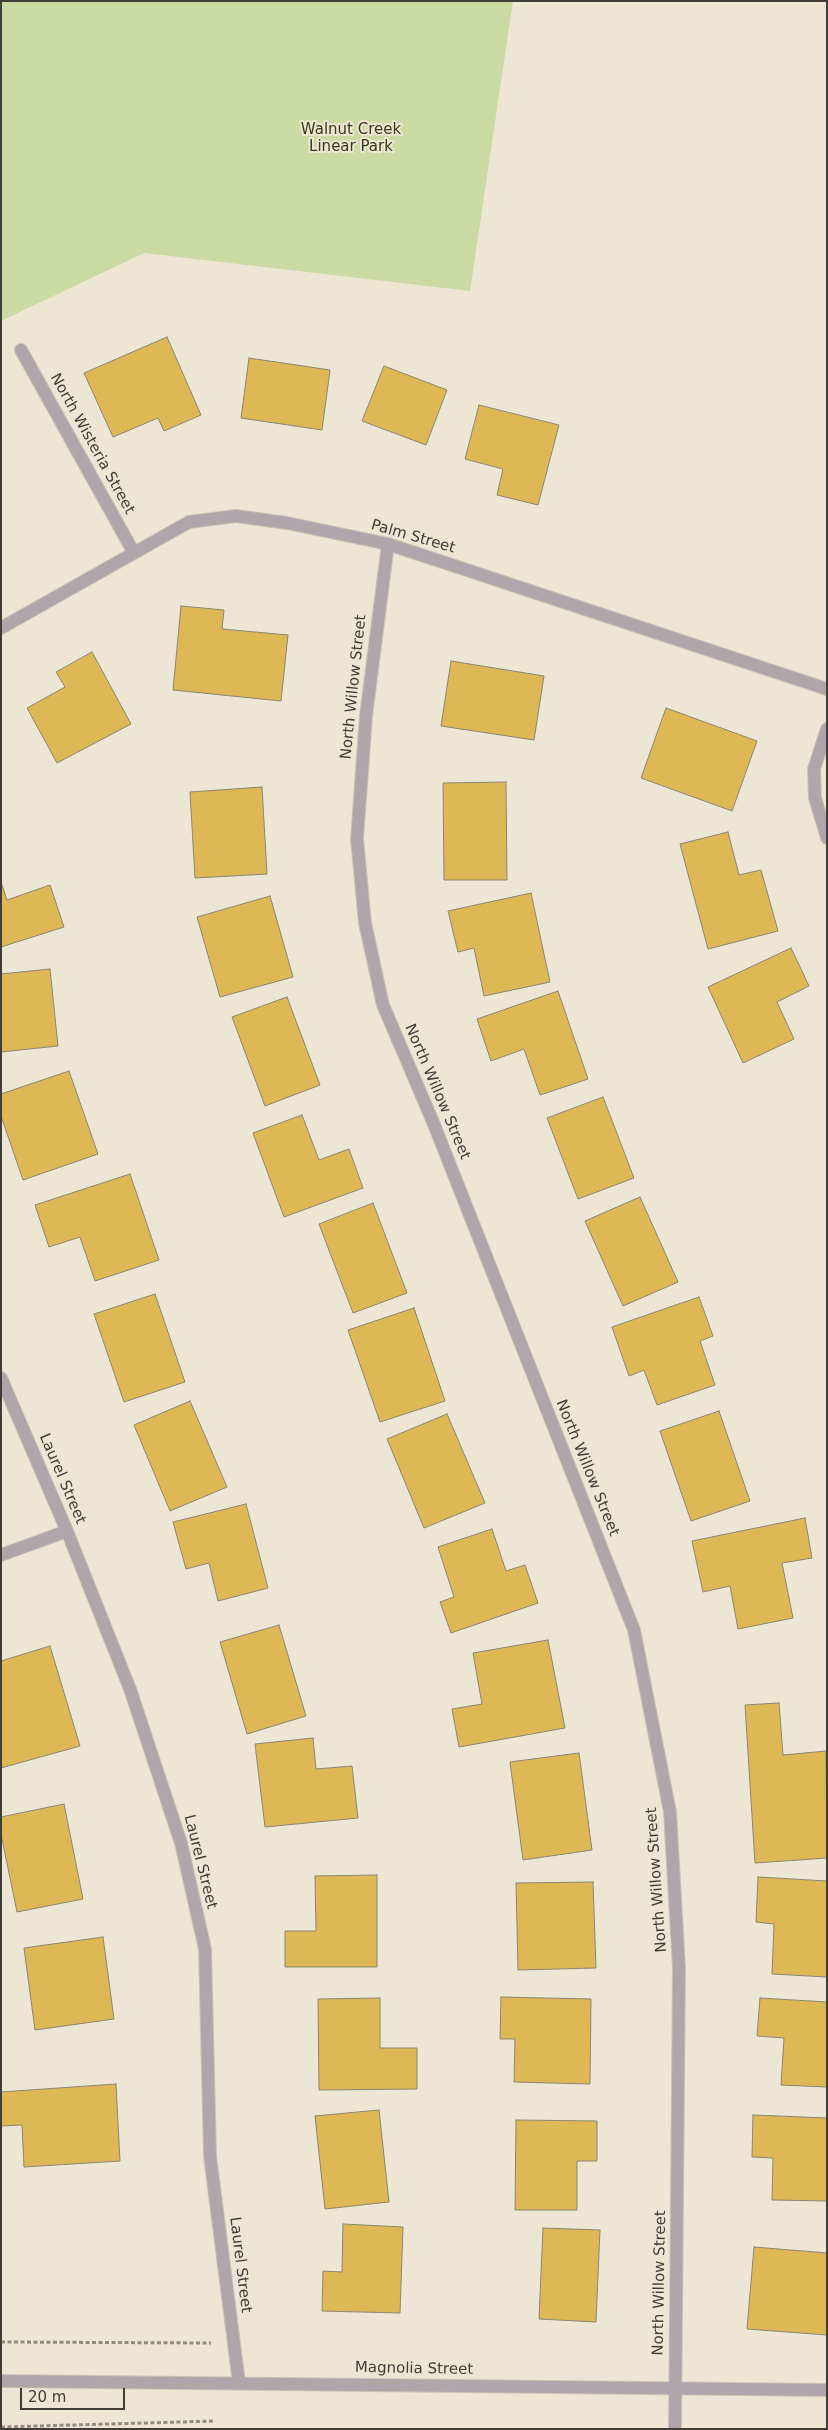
<!DOCTYPE html>
<style>
body{margin:0}
#map{position:relative;width:828px;height:2430px;overflow:hidden;background:#ede6d4;font-family:"DejaVu Sans",sans-serif}
canvas{display:block}
.frame{position:absolute;inset:0;border:2px solid #403d36;pointer-events:none}
.scale{position:absolute;left:20px;top:2388px;width:105px;height:22px;box-sizing:border-box;border:2px solid #403d36;border-top:0;padding-left:6px;font-size:15px;line-height:18px;white-space:nowrap;color:#403d36;-webkit-text-stroke:4px #ede6d4;paint-order:stroke}
</style>
<div id="map">
<canvas width="828" height="2430"></canvas>
<div class="frame"></div>
<div class="scale">20 m</div>
</div>
<script>
const g = document.querySelector('canvas').getContext('2d');
g.lineJoin = 'round';
function fill(path, color) {
  g.fillStyle = color;
  g.fill(path, 'evenodd');
}
function shape(rows) {
  const path = new Path2D();
  for (const r of rows) {
    path.moveTo(r[0], r[1]);
    for (let i = 2; i < r.length; i += 2) path.lineTo(r[i], r[i + 1]);
  }
  return path;
}
function trace(path, color, width, dash) {
  g.strokeStyle = color;
  g.lineWidth = width;
  g.lineCap = dash ? 'butt' : 'round';
  g.setLineDash(dash || []);
  g.stroke(path);
}
function write(font, color, halo, rows, align = 'center') {
  g.font = font + ' "DejaVu Sans",sans-serif';
  g.lineWidth = 4;
  g.setLineDash([]);
  g.textBaseline = 'middle';
  g.strokeStyle = halo;
  g.fillStyle = color;
  for (const [text, x, y, turn = 0] of rows) {
    g.save();
    g.translate(x, y);
    g.rotate((+turn || 0) * Math.PI / 180);
    g.textAlign = isNaN(turn) ? turn : align;
    if (halo) g.strokeText(text, 0, 0);
    g.fillText(text, 0, 0);
    g.restore();
  }
}
fill(shape([
 [1,1,513,1,470,291,144,253,1,321]
]), '#cbdaa2');
const building = shape([
 [167,337,201,415,164,431,158,418,113,437,84,373,167,337],
 [249,358,330,370,322,430,241,418,249,358],
 [384,366,447,390,426,445,362,421,384,366],
 [479,405,559,425,538,505,497,495,503,469,465,459,479,405],
 [181,606,224,610,222,629,288,635,281,701,173,690,181,606],
 [92,652,131,724,57,763,27,708,65,687,56,672,92,652],
 [451,661,544,676,534,740,441,726,451,661],
 [666,708,757,741,732,811,641,778,666,708],
 [506,782,507,880,444,880,443,783,506,782],
 [262,787,267,874,195,878,190,792,262,787],
 [728,832,739,875,761,870,778,931,708,949,680,844,728,832],
 [1,882,7,900,50,885,64,927,1,947,1,882],
 [531,893,550,982,484,996,474,948,458,952,448,911,531,893],
 [270,896,293,977,220,997,197,917,270,896],
 [791,948,809,986,777,1002,794,1039,743,1063,708,987,791,948],
 [50,969,58,1046,1,1052,1,974,50,969],
 [558,991,588,1079,540,1095,524,1049,491,1061,477,1019,558,991],
 [287,997,320,1085,265,1106,232,1017,287,997],
 [69,1071,98,1154,23,1180,1,1116,1,1094,69,1071],
 [603,1097,634,1178,578,1199,547,1118,603,1097],
 [302,1115,319,1160,349,1149,363,1188,284,1217,253,1133,302,1115],
 [130,1174,159,1260,95,1281,80,1237,49,1247,35,1205,130,1174],
 [640,1197,678,1282,623,1306,585,1221,640,1197],
 [373,1203,407,1293,353,1313,319,1224,373,1203],
 [155,1294,185,1382,124,1402,94,1314,155,1294],
 [699,1297,713,1336,700,1341,715,1385,657,1405,644,1370,629,1376,612,1327,699,1297],
 [414,1308,445,1401,380,1422,348,1330,414,1308],
 [190,1401,227,1487,170,1511,134,1425,190,1401],
 [719,1411,750,1501,691,1521,660,1431,719,1411],
 [447,1414,485,1503,424,1528,387,1439,447,1414],
 [246,1504,268,1588,218,1601,209,1563,186,1569,173,1522,246,1504],
 [805,1518,812,1558,782,1563,793,1618,738,1629,730,1586,703,1592,692,1541,805,1518],
 [492,1529,506,1571,525,1565,538,1603,451,1633,440,1602,454,1597,438,1547,492,1529],
 [279,1625,306,1716,247,1734,220,1642,279,1625],
 [548,1640,565,1728,459,1747,452,1709,482,1704,473,1653,548,1640],
 [50,1646,80,1746,1,1768,1,1661,50,1646],
 [779,1703,783,1755,826,1751,827,1858,755,1863,745,1705,779,1703],
 [313,1738,316,1769,352,1766,358,1818,265,1827,255,1744,313,1738],
 [579,1753,592,1850,523,1860,510,1762,579,1753],
 [64,1804,83,1899,17,1912,1,1834,1,1817,64,1804],
 [377,1875,377,1967,285,1967,285,1931,316,1931,315,1876,377,1875],
 [758,1877,827,1881,827,1977,772,1974,774,1924,756,1922,758,1877],
 [593,1882,596,1968,518,1970,516,1883,593,1882],
 [103,1937,114,2019,35,2030,24,1948,103,1937],
 [501,1997,591,1999,590,2084,514,2082,515,2039,500,2039,501,1997],
 [380,1998,380,2048,417,2048,417,2089,319,2090,318,1999,380,1998],
 [760,1998,827,2002,827,2087,781,2085,784,2038,757,2036,760,1998],
 [116,2084,120,2161,24,2167,22,2125,1,2126,1,2092,116,2084],
 [379,2110,389,2202,325,2209,315,2116,379,2110],
 [753,2115,827,2118,827,2201,772,2200,773,2158,752,2157,753,2115],
 [516,2120,597,2121,597,2161,577,2161,577,2210,515,2210,516,2120],
 [343,2224,403,2227,400,2313,322,2311,323,2271,342,2272,343,2224],
 [543,2228,600,2230,596,2322,539,2319,543,2228],
 [754,2247,827,2253,827,2335,747,2329,754,2247]
]);
fill(building, '#deb854');
trace(building, '#8b8575', 1);
const minor = shape([
 [21,350,134,553],
 [388,544,366,716,357,839,365,923,383,1005,433,1122,634,1630,670,1812,679,1968,675,2429],
 [1,628,189,522,236,516,287,523,388,544,827,689],
 [827,729,814,769,815,798,827,838],
 [1,1378,67,1531,130,1689,181,1843,205,1949,210,2156,239,2383],
 [1,1555,67,1531]
]);
const tertiary = shape([
 [1,2381,827,2390]
]);
trace(minor, '#cac4b4', 14);
trace(tertiary, '#cac4b4', 14);
trace(shape([
 [1,2342,211,2343],
 [1,2427,215,2421]
]), '#908b7f', 3, [4, 2.5]);
trace(minor, '#aea6ab', 12);
trace(tertiary, '#aea6ab', 12);
write('15px', '#343c14', '#ede6d4', [
 ["Walnut Creek",351,130],
 ["Linear Park",351,147]
]);
write('15px', '#403d36', '#ede6d4', [
 ["North Wisteria Street",92,444,61],
 ["Palm Street",413,537,16],
 ["North Willow Street",354,687,-84],
 ["North Willow Street",437,1092,67],
 ["North Willow Street",587,1468,68],
 ["Laurel Street",62,1479,67],
 ["Laurel Street",200,1862,76],
 ["North Willow Street",657,1880,-94],
 ["Laurel Street",240,2265,83],
 ["North Willow Street",660,2283,-89],
 ["Magnolia Street",414,2369,1]
]);
</script>
